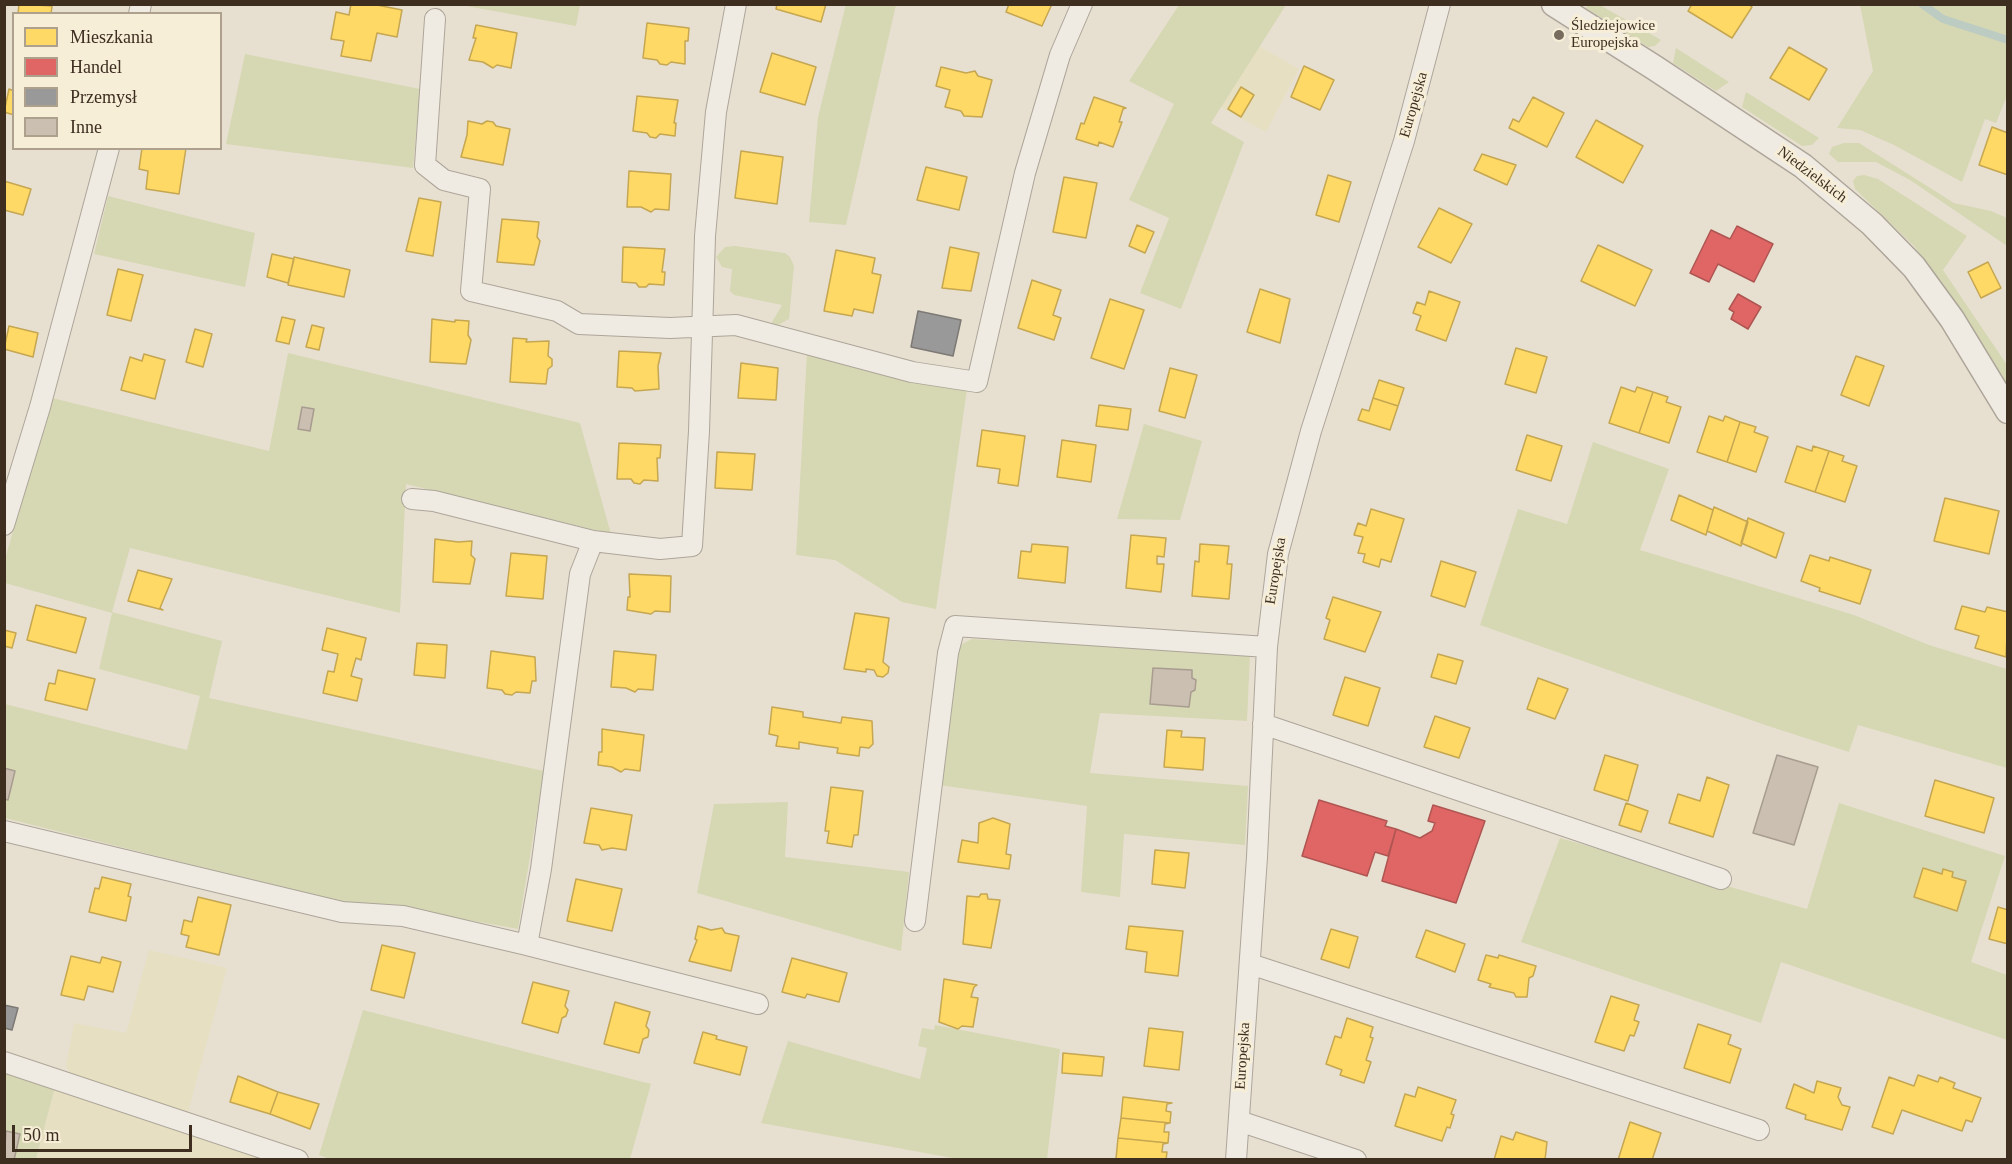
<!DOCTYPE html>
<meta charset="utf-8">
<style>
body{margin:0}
#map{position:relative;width:2012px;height:1164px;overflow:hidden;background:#e7e0d1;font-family:Georgia,serif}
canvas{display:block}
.frame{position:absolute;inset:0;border:6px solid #3d2e20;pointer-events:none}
.legend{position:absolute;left:12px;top:12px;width:210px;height:138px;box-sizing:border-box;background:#f7eed8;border:2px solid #ada18e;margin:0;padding:8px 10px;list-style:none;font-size:18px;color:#3d2e20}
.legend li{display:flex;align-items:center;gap:12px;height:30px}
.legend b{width:30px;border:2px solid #ada18e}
.scale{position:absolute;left:12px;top:1125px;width:180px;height:27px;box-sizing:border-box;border:3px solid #3d2e20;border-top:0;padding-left:8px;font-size:18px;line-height:21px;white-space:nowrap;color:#3d2e20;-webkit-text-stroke:4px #f7eed8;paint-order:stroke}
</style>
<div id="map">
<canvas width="2012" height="1164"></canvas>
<div class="frame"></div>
<ul class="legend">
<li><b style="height:16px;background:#ffd966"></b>Mieszkania</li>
<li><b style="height:16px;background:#e06666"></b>Handel</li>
<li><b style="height:16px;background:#999"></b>Przemysł</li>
<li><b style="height:16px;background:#cbbfb2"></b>Inne</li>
</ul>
<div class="scale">50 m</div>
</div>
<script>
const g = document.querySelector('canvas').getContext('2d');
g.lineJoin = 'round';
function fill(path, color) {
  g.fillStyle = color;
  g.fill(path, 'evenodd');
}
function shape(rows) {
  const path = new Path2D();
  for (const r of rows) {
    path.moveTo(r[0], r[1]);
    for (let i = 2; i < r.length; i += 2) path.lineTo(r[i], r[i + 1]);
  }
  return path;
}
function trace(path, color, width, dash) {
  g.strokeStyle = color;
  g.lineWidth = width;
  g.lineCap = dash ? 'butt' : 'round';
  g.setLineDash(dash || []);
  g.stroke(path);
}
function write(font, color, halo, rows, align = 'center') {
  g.font = font + ' Georgia,serif';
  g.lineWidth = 6;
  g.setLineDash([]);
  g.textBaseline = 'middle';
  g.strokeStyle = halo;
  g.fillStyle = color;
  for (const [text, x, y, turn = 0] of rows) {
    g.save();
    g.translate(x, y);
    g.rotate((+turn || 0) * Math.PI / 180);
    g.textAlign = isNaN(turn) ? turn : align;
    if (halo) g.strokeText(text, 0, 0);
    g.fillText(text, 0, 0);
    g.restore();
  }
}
fill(shape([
 [1259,46,1299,69,1266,132,1220,107],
 [149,950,227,968,188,1112,70,1074,66,1066,74,1023,126,1033],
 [55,1087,270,1160,36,1160]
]), '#e6dfc2');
fill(shape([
 [846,4,896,5,846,225,809,222,818,117],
 [461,5,580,5,576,26],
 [1179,5,1286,5,1211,123,1244,142,1181,309,1140,293,1169,218,1129,200,1174,104,1129,81],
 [1588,5,1600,5,1661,40,1655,46,1648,47,1586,8],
 [1860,5,2007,5,2007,96,1996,123,1985,119,1962,182,1894,145,1860,130,1837,128,1873,71],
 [1676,48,1729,82,1716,91,1673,63],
 [245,54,420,89,413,168,226,144],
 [1746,92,1819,138,1812,145,1802,146,1742,107],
 [1844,143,1859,143,1954,203,1991,211,2007,218,2007,246,1910,180,1876,162,1838,162,1829,154,1832,147],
 [1864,175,1878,179,1967,236,1943,270,2007,365,2007,387,1946,290,1914,246,1855,189,1853,181,1857,176],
 [108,196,255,233,245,287,94,254],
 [735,246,785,253,790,257,794,266,789,319,778,325,771,324,782,305,734,295,730,291,732,269,722,267,716,257,725,247],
 [807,352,967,389,936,609,902,602,835,560,796,555],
 [288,353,580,423,611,534,406,484,400,613,130,548,112,612,222,641,209,698,544,771,518,929,397,907,352,905,5,818,5,704,187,750,200,696,99,669,112,613,5,583,5,559,52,398,269,451],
 [1144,424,1202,441,1180,520,1117,519],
 [1593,442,1669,469,1640,550,1854,615,1929,645,2007,669,2007,768,1858,725,1849,752,1768,726,1480,625,1518,509,1567,524],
 [972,639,1250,654,1247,721,1100,713,1090,773,1248,786,1245,845,1124,834,1120,897,1081,892,1087,806,939,785,956,655,962,644],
 [788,802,785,857,909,872,901,951,697,893,714,804],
 [1839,803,2005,856,1971,962,2007,975,2007,1040,1781,962,1761,1023,1521,942,1560,838,1807,909],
 [363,1010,651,1084,630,1159,332,1160,319,1155],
 [935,1025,1060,1049,1047,1159,958,1159,761,1123,788,1041,920,1079,927,1048,918,1046,922,1028,934,1030],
 [5,1070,55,1087,36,1159,5,1160]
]), '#d6d7b3');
const homes = shape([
 [19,4,52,6,51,14,18,14,19,4],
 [351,4,372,4,402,10,397,37,377,33,371,61,341,56,344,41,331,39,336,12,349,15,351,4],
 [777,4,826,4,821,22,776,9,777,4],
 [1009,4,1052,4,1042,26,1006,12,1009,4],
 [1692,4,1748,4,1752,7,1732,38,1688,11,1692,4],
 [647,23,689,28,688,41,685,41,685,64,671,62,667,65,660,64,657,60,643,58,647,23],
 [476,25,517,33,511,68,497,65,493,68,483,62,469,60,476,38,473,38,476,25],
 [1789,47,1827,69,1809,100,1770,78,1789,47],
 [772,53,816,67,805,105,760,92,772,53],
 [1304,66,1334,80,1320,110,1291,97,1304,66],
 [941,67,966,73,975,71,978,76,992,80,982,117,964,116,961,111,945,107,950,90,936,86,941,67],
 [1241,87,1254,95,1241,117,1228,109,1241,87],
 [9,89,14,91,14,115,4,112,9,89],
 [637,96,678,100,674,123,676,123,675,136,660,134,656,138,650,137,647,133,633,131,637,96],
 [1094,97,1126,108,1123,109,1119,122,1122,122,1113,147,1099,142,1098,146,1076,139,1081,123,1084,124,1094,97],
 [1533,97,1564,113,1547,147,1509,128,1513,119,1519,122,1533,97],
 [1596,120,1643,146,1623,183,1576,157,1596,120],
 [468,121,482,124,487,121,493,122,496,126,510,129,503,165,461,157,467,135,468,121],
 [1992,127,2008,133,2008,175,1979,165,1992,127],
 [142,148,186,148,179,194,146,189,148,171,139,169,142,148],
 [741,151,783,157,777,204,735,198,741,151],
 [1482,154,1516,165,1507,185,1474,170,1482,154],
 [926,167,967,177,959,210,917,200,926,167],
 [629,171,671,174,669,210,655,209,651,212,641,207,627,207,629,171],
 [1328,175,1351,182,1339,222,1316,215,1328,175],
 [1064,177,1097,183,1086,238,1053,232,1064,177],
 [4,181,31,189,23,215,4,210,4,181],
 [419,198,441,202,433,256,406,251,419,198],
 [1439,208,1472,224,1451,263,1418,247,1439,208],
 [502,219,539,222,537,237,540,241,534,265,497,262,502,219],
 [1137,225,1154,232,1145,253,1129,246,1137,225],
 [1598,245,1652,270,1635,306,1581,281,1598,245],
 [623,247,665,249,662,272,665,272,664,285,649,284,646,287,639,287,636,283,622,282,623,247],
 [950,247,979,253,971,291,942,288,950,247],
 [836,250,875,258,872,273,881,275,873,313,854,309,852,316,824,311,836,250],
 [272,254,294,259,288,283,267,277,272,254],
 [294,257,350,270,344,297,288,285,294,257],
 [1988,262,2001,288,1981,298,1968,272,1988,262],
 [118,269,143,275,131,321,107,315,118,269],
 [1032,280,1061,290,1053,315,1061,318,1054,340,1018,328,1032,280],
 [1260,289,1290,299,1280,343,1247,332,1260,289],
 [1429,291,1460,302,1446,341,1416,330,1421,316,1413,313,1417,302,1425,305,1429,291],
 [1110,299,1144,310,1124,369,1091,358,1110,299],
 [282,317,295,320,289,344,276,341,282,317],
 [432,319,455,322,455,320,469,321,468,335,471,340,466,364,430,362,432,319],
 [312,325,324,328,319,350,306,347,312,325],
 [9,326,38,333,33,357,4,349,9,326],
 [195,329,212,334,203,367,186,362,195,329],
 [513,338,527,339,526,342,549,341,548,356,552,359,552,366,548,369,546,384,510,382,513,338],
 [1516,348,1547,357,1536,393,1505,384,1516,348],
 [619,351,661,353,658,366,659,389,635,391,632,388,617,387,619,351],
 [144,354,165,360,155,399,121,390,130,357,142,361,144,354],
 [1856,356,1884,366,1869,406,1841,395,1856,356],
 [741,363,778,368,776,400,738,398,741,363],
 [1170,368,1197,375,1185,418,1159,411,1170,368],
 [1379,380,1404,388,1398,406,1373,398,1379,380],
 [1621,387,1635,392,1637,387,1653,392,1639,433,1609,423,1621,387],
 [1653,392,1668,397,1666,402,1681,407,1669,443,1639,433,1653,392],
 [1373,398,1398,406,1390,430,1358,420,1362,409,1369,411,1373,398],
 [1099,405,1131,409,1128,430,1096,426,1099,405],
 [1709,416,1723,421,1725,416,1740,422,1727,462,1697,452,1709,416],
 [1740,422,1756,427,1754,432,1768,437,1756,472,1727,462,1740,422],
 [982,430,1025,436,1018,486,998,483,1000,469,977,466,982,430],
 [1527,435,1562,446,1551,481,1516,470,1527,435],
 [1062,440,1096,445,1091,482,1057,477,1062,440],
 [619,443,661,445,660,458,657,458,658,481,644,480,640,484,634,483,631,479,617,479,619,443],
 [1797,446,1812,451,1813,446,1829,451,1815,492,1785,482,1797,446],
 [1829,451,1844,456,1842,461,1857,466,1845,502,1815,492,1829,451],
 [717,452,755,454,752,490,715,488,717,452],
 [1679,495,1713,510,1706,535,1671,520,1679,495],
 [1945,498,1999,511,1989,554,1934,541,1945,498],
 [1714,507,1748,522,1741,546,1707,531,1714,507],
 [1371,509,1404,519,1391,562,1381,559,1379,567,1363,562,1365,554,1358,553,1363,537,1354,535,1358,523,1366,526,1371,509],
 [1748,518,1784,533,1776,558,1741,543,1748,518],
 [1131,535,1166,538,1164,557,1157,556,1157,564,1164,564,1161,592,1126,588,1131,535],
 [435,539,458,542,472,541,471,555,475,559,470,584,433,582,435,539],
 [1032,544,1068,547,1065,583,1018,578,1021,551,1031,552,1032,544],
 [1200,544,1229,546,1227,564,1232,564,1229,599,1192,596,1195,561,1199,562,1200,544],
 [511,553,547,556,543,599,506,596,511,553],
 [1810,555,1829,561,1830,557,1871,570,1860,604,1819,591,1820,588,1801,581,1810,555],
 [1441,561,1476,572,1465,607,1431,596,1441,561],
 [138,570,172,579,160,608,163,610,128,601,138,570],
 [629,574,671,576,670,612,655,611,651,614,627,610,628,597,630,597,629,574],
 [1333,597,1381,612,1365,652,1324,639,1330,620,1326,618,1333,597],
 [36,605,86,618,76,653,27,640,36,605],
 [1962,606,1985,612,1987,607,2008,612,2006,657,1975,648,1979,636,1955,629,1962,606],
 [855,613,889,618,883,662,889,667,888,673,883,677,877,676,874,670,866,669,866,672,844,669,855,613],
 [327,628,366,638,361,660,356,658,351,676,362,679,357,701,323,693,328,671,334,672,338,654,322,650,327,628],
 [4,630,16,633,12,648,4,646,4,630],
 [417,643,447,645,445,678,414,675,417,643],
 [491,651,535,657,536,681,532,681,530,693,516,692,512,695,505,694,502,690,487,688,491,651],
 [614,651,656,655,653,690,638,689,635,692,626,688,611,687,614,651],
 [1438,654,1463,661,1456,684,1431,677,1438,654],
 [58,670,95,679,87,710,45,700,49,683,55,684,58,670],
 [1345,677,1380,688,1368,726,1333,715,1345,677],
 [1538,678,1568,689,1555,719,1527,709,1538,678],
 [772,707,803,712,803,717,841,723,842,717,872,721,873,744,869,748,860,747,859,756,837,753,838,748,817,745,799,742,799,749,776,746,778,736,769,734,772,707],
 [1435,716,1470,728,1459,758,1424,747,1435,716],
 [602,729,644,735,640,771,625,769,621,772,612,767,598,765,599,752,602,752,602,729],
 [1167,730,1182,731,1181,737,1205,738,1203,770,1164,767,1167,730],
 [1605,755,1638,765,1628,801,1594,790,1605,755],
 [1707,777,1729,785,1713,837,1669,823,1678,794,1700,801,1707,777],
 [1935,780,1994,798,1984,833,1925,816,1935,780],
 [831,787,863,791,858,835,854,835,852,847,827,843,829,831,825,831,831,787],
 [1626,803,1648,811,1641,832,1619,825,1626,803],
 [591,808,632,815,626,850,612,848,602,850,599,845,584,843,591,808],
 [993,818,1010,824,1006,854,1011,855,1009,869,958,862,962,840,978,843,979,823,993,818],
 [1155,850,1189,853,1185,888,1152,884,1155,850],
 [1923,868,1942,874,1943,869,1953,872,1952,877,1966,881,1957,911,1914,897,1923,868],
 [102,877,131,884,128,896,131,897,126,921,89,912,95,888,99,889,102,877],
 [576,879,622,889,612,931,567,921,576,879],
 [981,894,987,894,988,899,1000,900,991,948,963,944,967,896,979,897,981,894],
 [198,897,231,905,219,955,186,947,189,936,181,934,184,920,192,922,198,897],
 [1998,907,2008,910,2008,944,1989,939,1998,907],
 [698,926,711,930,722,928,725,933,739,936,731,971,689,961,697,940,695,939,698,926],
 [1129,926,1183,931,1178,976,1145,972,1147,952,1126,949,1129,926],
 [1331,929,1358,937,1349,968,1321,959,1331,929],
 [1426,930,1465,944,1455,972,1416,957,1426,930],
 [382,945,415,953,404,998,371,990,382,945],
 [1486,955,1498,958,1499,955,1536,966,1533,976,1529,978,1527,997,1516,997,1514,993,1489,987,1491,984,1478,980,1486,955],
 [71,956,100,963,102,957,121,962,113,992,88,986,84,1000,61,995,71,956],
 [792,958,847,973,839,1002,807,994,805,998,782,992,792,958],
 [944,979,977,985,974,987,971,997,978,998,973,1027,962,1026,958,1029,939,1022,944,979],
 [533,982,569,991,565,1006,568,1010,566,1016,562,1018,558,1033,522,1023,533,982],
 [1611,996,1639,1005,1634,1020,1639,1022,1634,1036,1630,1035,1624,1051,1595,1042,1611,996],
 [615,1002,650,1012,646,1026,649,1030,648,1037,643,1039,639,1053,604,1044,615,1002],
 [1347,1018,1373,1027,1370,1037,1373,1038,1366,1060,1371,1062,1364,1083,1340,1075,1342,1070,1326,1064,1335,1036,1341,1038,1347,1018],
 [1698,1024,1731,1035,1728,1044,1741,1049,1730,1083,1684,1068,1698,1024],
 [1149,1028,1183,1032,1179,1070,1144,1066,1149,1028],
 [703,1032,717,1036,716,1039,747,1047,740,1075,694,1063,703,1032],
 [1063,1053,1104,1057,1102,1076,1062,1073,1063,1053],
 [1918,1075,1938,1082,1940,1077,1955,1083,1953,1088,1981,1098,1972,1122,1966,1120,1962,1131,1902,1110,1893,1134,1872,1127,1889,1077,1914,1086,1918,1075],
 [238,1076,278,1092,270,1114,230,1102,238,1076],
 [1817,1081,1841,1088,1838,1097,1842,1105,1850,1107,1842,1130,1805,1119,1806,1115,1786,1108,1794,1084,1814,1093,1817,1081],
 [1418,1087,1456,1100,1451,1114,1454,1115,1450,1128,1447,1127,1442,1141,1395,1126,1405,1094,1415,1097,1418,1087],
 [278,1092,319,1104,310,1129,270,1114,278,1092],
 [1123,1097,1172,1103,1167,1104,1166,1111,1171,1112,1170,1123,1121,1118,1123,1097],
 [1121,1118,1170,1123,1165,1124,1164,1132,1169,1132,1168,1143,1118,1138,1121,1118],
 [1630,1122,1661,1133,1652,1160,1618,1160,1630,1122],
 [1516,1132,1547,1142,1545,1160,1494,1160,1501,1136,1513,1140,1516,1132],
 [1118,1138,1168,1143,1163,1144,1162,1152,1167,1152,1166,1160,1116,1159,1118,1138]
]);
fill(homes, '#ffd966');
trace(homes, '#c5a651', 1.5);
const shops = shape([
 [1737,226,1773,244,1754,282,1718,264,1709,282,1690,273,1711,230,1730,239,1737,226],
 [1738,294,1761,307,1748,329,1731,319,1734,312,1729,309,1738,294],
 [1319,800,1387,821,1385,826,1396,829,1388,856,1375,852,1367,876,1302,856,1319,800],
 [1433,805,1485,821,1456,903,1382,881,1396,829,1420,838,1432,831,1435,823,1428,821,1433,805]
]);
fill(shops, '#e06666');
trace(shops, '#af5551', 1.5);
const industry = shape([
 [918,311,961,320,953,356,911,347,918,311],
 [4,1005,18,1008,12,1030,4,1028,4,1005]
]);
fill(industry, '#999');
trace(industry, '#7d7975', 1.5);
trace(shape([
 [1922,4,1943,19,2008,40]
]), '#bcccc2', 8);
const building = shape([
 [302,407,314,409,310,431,298,429,302,407],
 [1153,668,1192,670,1192,678,1196,680,1195,690,1191,692,1189,707,1150,704,1153,668],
 [1777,755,1818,767,1794,845,1753,833,1777,755],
 [4,768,15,771,8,800,4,799,4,768],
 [6,1131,20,1134,14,1160,4,1160,6,1131]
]);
fill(building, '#cbbfb2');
trace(building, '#a89c90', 1.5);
const minor = shape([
 [736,4,716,112,705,236,699,431,692,546,660,549,593,541,580,574,541,869,527,945,758,1004],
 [139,14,141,4],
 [435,19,425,165,444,180,480,189,471,291,557,311,579,324,670,328,736,325,912,372,977,382,1025,173,1060,55,1082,4],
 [412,499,434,501,593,541],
 [4,525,40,407,109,148],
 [1263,724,1721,879],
 [4,831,342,912,403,916,527,945],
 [915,921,948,653,955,626,1267,647],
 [1250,964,1759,1130],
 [4,1062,298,1160],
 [1239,1121,1356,1160],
 [1236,1160,1257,857,1267,647,1278,554,1311,431,1404,141,1440,4]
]);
const tertiary = shape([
 [1554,4,1655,68,1803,166,1872,224,1914,267,1952,319,2008,411]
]);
trace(minor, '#ada599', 22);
trace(tertiary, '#ada599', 27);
trace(minor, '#efebe3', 20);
trace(tertiary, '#efebe3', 24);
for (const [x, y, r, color] of [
 [1559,35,6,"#786c5e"]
]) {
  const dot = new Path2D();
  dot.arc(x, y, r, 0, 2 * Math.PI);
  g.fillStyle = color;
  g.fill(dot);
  trace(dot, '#f7eed8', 2);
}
write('15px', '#3d2e20', '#f7eed8', [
 ["Śledziejowice",1571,26],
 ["Europejska",1571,43]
], 'left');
write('15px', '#3d2e20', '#f7eed8', [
 ["Europejska",1414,105,-74],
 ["Niedzielskich",1812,175,37],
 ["Europejska",1276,571,-81],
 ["Europejska",1243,1056,-86]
]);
</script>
